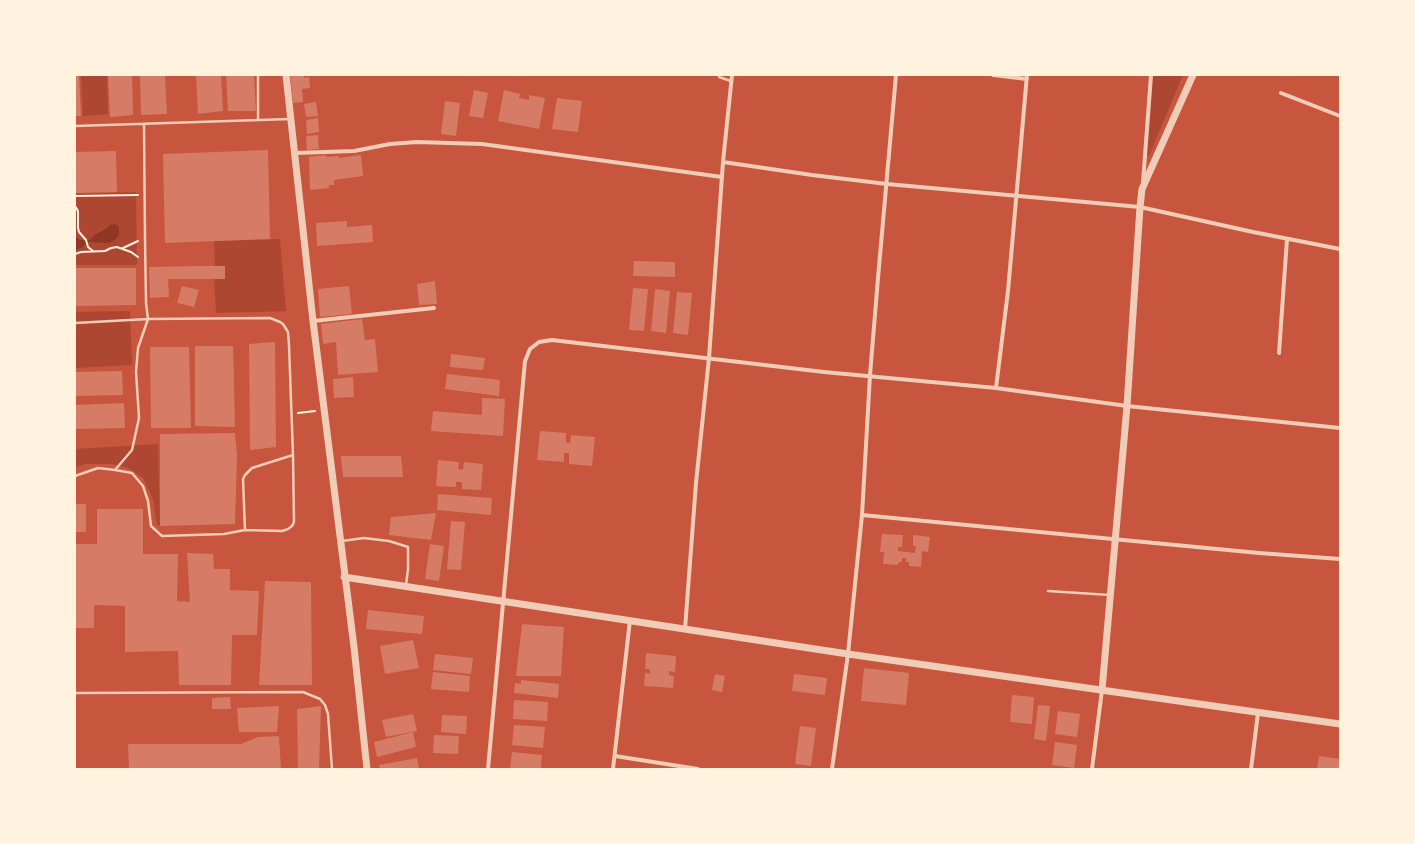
<!DOCTYPE html>
<style>
body{margin:0}
#map{position:relative;width:1415px;height:844px;overflow:hidden;background:#c8553d;font-family:Bitter,serif}
canvas{display:block}
.frame{position:absolute;inset:0;border:76px solid #fff3e0;pointer-events:none}
</style>
<div id="map">
<canvas width="1415" height="844"></canvas>
<div class="frame"></div>
</div>
<script>
const g = document.querySelector('canvas').getContext('2d');
g.lineJoin = 'round';
function fill(path, color) {
  g.fillStyle = color;
  g.fill(path, 'evenodd');
}
function shape(rows) {
  const path = new Path2D();
  for (const r of rows) {
    path.moveTo(r[0], r[1]);
    for (let i = 2; i < r.length; i += 2) path.lineTo(r[i], r[i + 1]);
  }
  return path;
}
function trace(path, color, width, dash) {
  g.strokeStyle = color;
  g.lineWidth = width;
  g.lineCap = dash ? 'butt' : 'round';
  g.setLineDash(dash || []);
  g.stroke(path);
}
fill(shape([
 [81,75,107,75,108,114,83,116],
 [1153,75,1183,75,1149,156,1147,154],
 [136,192,137,265,75,265,75,194],
 [280,239,286,311,216,313,214,279,225,279,225,266,215,266,214,241],
 [130,311,132,365,75,368,75,312],
 [158,444,160,526,157,525,153,499,143,478,128,468,112,464,86,464,75,468,75,449]
]), '#ae4732');
fill(shape([
 [115,224,119,227,119,235,115,240,108,243,88,242,81,248,75,250,75,236,80,240,88,240,91,239,94,235,106,229,110,225]
]), '#8f3625');
fill(shape([
 [75,75,79,75,81,116,75,116],
 [108,75,132,75,133,115,110,117],
 [140,75,165,75,167,114,141,115],
 [196,75,221,75,223,111,198,114],
 [226,75,254,75,256,111,228,111],
 [290,75,304,75,304,78,309,77,310,88,302,89,303,102,293,103],
 [474,90,488,93,483,118,469,116],
 [504,90,520,94,519,98,529,100,529,95,545,98,539,129,498,121],
 [557,98,582,101,578,132,552,129],
 [445,101,460,103,456,136,441,134],
 [316,102,318,116,306,117,304,104],
 [318,118,319,132,307,134,306,120],
 [318,135,319,149,307,150,306,136],
 [268,150,270,239,165,243,163,154],
 [116,151,117,192,75,193,75,152],
 [326,155,326,157,339,156,339,158,361,155,363,176,334,180,334,185,329,185,329,188,310,190,309,157],
 [347,221,347,227,372,225,373,242,317,246,316,223],
 [634,261,675,262,675,277,633,276],
 [201,266,225,266,225,279,168,279,169,297,150,298,149,267],
 [75,268,136,268,136,305,75,306],
 [435,281,437,304,419,305,417,284],
 [182,286,199,290,194,307,177,303],
 [349,286,352,314,320,317,318,289],
 [633,288,648,289,644,331,629,330],
 [655,289,670,291,666,333,651,331],
 [677,292,692,293,688,335,673,333],
 [362,319,365,340,375,339,378,372,338,375,336,342,323,344,321,324],
 [275,342,276,447,250,450,249,344],
 [195,346,233,346,235,427,195,426],
 [150,347,189,347,191,428,151,428],
 [451,354,485,358,483,370,450,367],
 [122,371,123,395,75,396,75,372],
 [447,374,500,380,499,396,445,389],
 [353,377,354,397,334,398,333,379],
 [482,398,505,399,503,436,431,431,433,411,482,415],
 [124,403,125,428,75,429,75,405],
 [540,431,566,433,566,443,570,443,571,435,595,437,592,466,569,464,569,453,564,453,564,462,537,460],
 [235,433,237,455,235,524,160,526,160,434],
 [341,456,401,456,403,477,343,477],
 [438,460,459,462,458,469,463,470,464,462,483,464,481,490,462,489,462,482,456,482,456,487,436,486],
 [438,494,492,498,491,515,437,510],
 [75,504,86,504,86,532,75,532],
 [97,509,143,509,143,554,178,554,177,601,190,602,187,553,213,554,214,569,230,569,230,590,259,591,257,635,232,635,231,685,179,685,178,651,125,652,125,606,94,605,94,628,75,628,75,544,97,544],
 [436,513,431,540,389,535,391,517],
 [451,521,465,522,461,570,447,569],
 [882,534,903,535,902,547,898,547,898,551,915,553,916,546,913,546,913,535,930,537,928,552,922,551,921,567,909,566,909,562,906,562,906,558,902,558,902,562,899,562,898,565,883,564,884,552,880,552],
 [430,544,444,546,439,581,425,579],
 [265,581,311,582,312,685,259,685],
 [368,610,424,616,422,634,366,629],
 [522,624,564,627,561,676,516,676],
 [413,640,419,668,385,674,380,646],
 [646,653,676,656,675,672,669,671,669,675,674,676,673,688,644,686,645,673,650,674,650,669,645,669],
 [435,654,473,658,471,674,433,670],
 [864,668,909,673,906,705,861,701],
 [433,672,470,676,469,692,431,689],
 [715,674,725,676,722,692,712,690],
 [794,674,827,678,825,695,792,691],
 [521,680,559,684,558,698,514,693,515,683,521,684],
 [1012,695,1034,697,1032,724,1010,722],
 [230,697,231,709,212,709,212,698],
 [514,700,548,702,547,721,513,719],
 [1038,705,1050,706,1046,741,1034,739],
 [279,706,277,732,239,732,237,708],
 [321,706,319,769,298,769,297,709],
 [1058,711,1080,714,1077,737,1055,734],
 [413,714,417,731,386,737,382,720],
 [442,715,467,716,466,734,441,732],
 [514,725,545,727,543,748,512,745],
 [800,726,816,728,811,766,795,764],
 [413,732,416,747,377,757,374,742],
 [434,735,459,736,458,754,433,753],
 [279,736,281,769,129,769,128,744,241,744,258,737],
 [1055,742,1077,745,1074,768,1052,765],
 [512,752,542,755,541,769,510,769],
 [1319,756,1340,759,1340,769,1317,769],
 [417,758,419,769,380,769,379,765]
]), '#d67c66');
trace(shape([
 [75,196,138,195],
 [75,206,78,211,78,228,79,232,86,240,88,247,93,251],
 [123,248,138,241],
 [75,254,81,252,105,251,111,248,117,247,131,252,138,257],
 [298,413,315,411]
]), '#fff3e0', 2);
trace(shape([
 [258,75,258,119],
 [719,75,719,77,731,81],
 [75,126,290,119],
 [75,323,148,319,270,318,280,322,283,324,288,332,289,345,293,455,294,522,292,526,288,529,282,531,245,530,243,479,245,475,252,468,293,455],
 [115,470,132,450,139,418,136,372,138,348,148,319,146,303,145,238,144,125],
 [75,476,98,468,115,470,132,473,143,486,148,501,151,526,162,536,224,534,245,530],
 [342,541,364,538,389,541,408,547,408,569,406,585],
 [1048,591,1110,595],
 [75,693,303,692,320,699,325,705,328,714,332,769]
]), '#f1ccb7', 2.5);
trace(shape([
 [993,75,1027,79],
 [1281,93,1340,116],
 [295,153,354,151,390,144,417,142,482,144,722,177],
 [723,162,812,175,887,184,1140,207,1253,232,1340,249],
 [1143,182,1151,75],
 [313,321,434,308],
 [1279,353,1287,239],
 [996,388,1008,291,1027,75],
 [862,515,1259,553,1340,559],
 [685,629,696,483,709,358,723,162,732,75],
 [615,756,698,769],
 [488,769,525,361,530,349,539,342,552,340,824,372,996,388,1127,406,1340,428],
 [613,769,630,620],
 [832,769,848,654,862,515,870,375,878,278,896,75],
 [1092,769,1102,690],
 [1251,769,1258,713]
]), '#f1ccb7', 4);
trace(shape([
 [286,75,313,321,354,647,367,769],
 [344,577,848,654,1340,724],
 [1102,690,1127,406,1140,207,1142,189,1193,75]
]), '#f1ccb7', 7);
</script>
